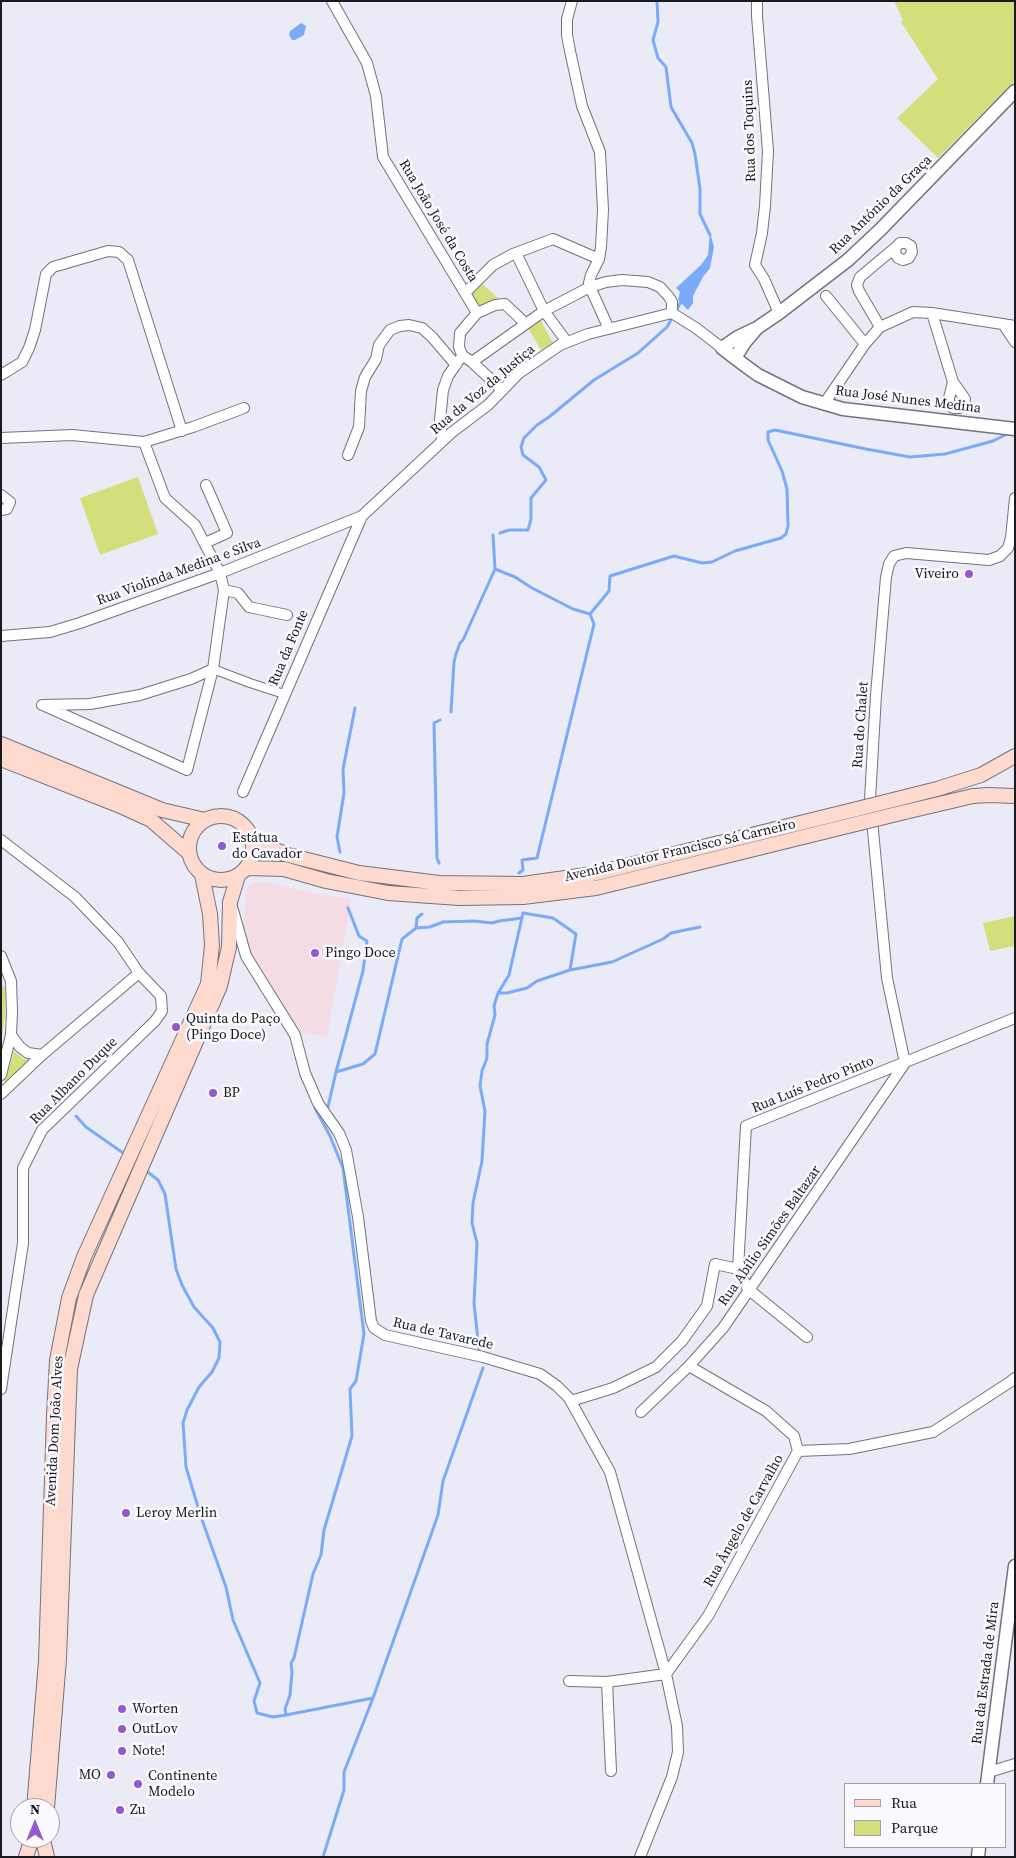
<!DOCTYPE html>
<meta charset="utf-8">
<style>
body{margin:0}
#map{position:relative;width:1016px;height:1858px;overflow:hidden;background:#eaebf7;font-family:"Source Serif 4",serif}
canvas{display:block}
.frame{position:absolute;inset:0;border:2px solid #1a1b1f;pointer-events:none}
.legend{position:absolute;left:844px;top:1783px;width:162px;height:65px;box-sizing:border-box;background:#f9f9fe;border:1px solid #a0a0a5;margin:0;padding:6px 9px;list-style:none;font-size:15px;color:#1a1b1f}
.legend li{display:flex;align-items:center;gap:10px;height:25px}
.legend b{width:25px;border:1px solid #a0a0a5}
.north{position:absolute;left:10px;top:1798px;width:50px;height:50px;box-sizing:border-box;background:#f9f9fe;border:1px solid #a0a0a5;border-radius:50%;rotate:0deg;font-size:14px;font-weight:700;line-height:20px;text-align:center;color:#1a1b1f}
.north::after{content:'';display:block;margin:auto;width:18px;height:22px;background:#9458cf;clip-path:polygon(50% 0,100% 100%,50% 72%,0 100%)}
</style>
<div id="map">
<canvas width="1016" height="1858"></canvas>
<div class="frame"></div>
<ul class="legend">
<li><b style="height:6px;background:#fedace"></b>Rua</li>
<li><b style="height:14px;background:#d4df7c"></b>Parque</li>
</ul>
<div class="north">N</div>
</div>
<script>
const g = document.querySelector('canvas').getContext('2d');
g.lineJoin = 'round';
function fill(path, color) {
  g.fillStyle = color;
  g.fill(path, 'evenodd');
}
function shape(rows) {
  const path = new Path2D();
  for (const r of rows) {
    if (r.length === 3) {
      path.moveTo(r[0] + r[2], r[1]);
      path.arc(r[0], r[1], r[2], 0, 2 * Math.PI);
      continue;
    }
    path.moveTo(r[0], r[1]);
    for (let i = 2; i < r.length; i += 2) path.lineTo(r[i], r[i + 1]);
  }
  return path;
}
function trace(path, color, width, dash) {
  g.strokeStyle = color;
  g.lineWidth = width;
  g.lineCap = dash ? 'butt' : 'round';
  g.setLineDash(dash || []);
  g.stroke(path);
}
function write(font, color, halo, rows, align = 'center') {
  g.font = font + ' "Source Serif 4",serif';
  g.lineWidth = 5;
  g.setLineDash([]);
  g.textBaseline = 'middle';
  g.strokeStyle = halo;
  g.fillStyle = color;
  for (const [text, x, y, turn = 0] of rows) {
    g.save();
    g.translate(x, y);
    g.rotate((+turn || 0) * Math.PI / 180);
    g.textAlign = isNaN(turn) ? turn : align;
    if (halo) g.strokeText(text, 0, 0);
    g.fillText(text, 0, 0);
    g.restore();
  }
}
fill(shape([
 [253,882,265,882,312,893,351,899,327,1037,297,1032,252,961,244,933,243,921,246,899,244,893,249,886]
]), '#f4dbe4');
fill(shape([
 [894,1,1015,1,1015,80,938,158,897,118,938,79,901,22,903,20],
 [480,282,499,299,477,313,465,293],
 [538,315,553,343,541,350,525,323],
 [138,477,158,534,100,555,80,498],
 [1015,916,1015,946,990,951,983,923],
 [1,985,5,987,5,1015,1,1045],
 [14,1051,24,1059,32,1061,4,1085]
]), '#d4df7c');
fill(shape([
 [301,23,306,26,304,35,295,40,292,40,289,35,290,31],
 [710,232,714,247,710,268,703,277,693,296,693,303,688,310,678,300,680,292,676,288,701,265,708,255]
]), '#7babf8');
trace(shape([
 [657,1,658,22,653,40,658,58,666,67,671,107,692,143,695,154,700,189,700,214,710,235],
 [500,533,509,530,528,530,531,519,531,498,546,480,539,467,523,455,521,447,524,438,537,425,549,417,594,380,638,353,667,327,682,300],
 [493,535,495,569,515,577,532,588,573,609,590,614,594,624,537,858,522,860,523,870,519,873],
 [590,614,609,591,610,576,674,556,702,563,712,562,735,551,781,538,786,534,788,526,787,489,782,471,768,440,768,432,775,430,866,449,910,457,945,454,993,441,1005,435],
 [451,712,454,662,456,654,460,643,463,640,495,569],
 [340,852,337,837,344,793,343,769,355,708],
 [439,863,437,858,434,723,440,720],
 [416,928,417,918,422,914],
 [498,993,507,993,527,988,537,981,570,970,612,962,663,939,671,933,700,927],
 [336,1072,363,1064,375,1054,402,939,416,928,430,927,443,922,474,921,492,923,499,921,522,918],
 [328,1107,336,1072,363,971,367,941,359,936,348,908],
 [315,1108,330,1136,343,1168,364,1334,356,1381,350,1389,352,1436,324,1530,321,1555,313,1574,294,1658,291,1663,292,1672,290,1695,285,1709,286,1715,373,1698],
 [76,1116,86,1127,126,1155],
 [145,1170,158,1180,165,1194,176,1269,182,1285,194,1307,213,1328,220,1342,219,1358,212,1372,199,1387,187,1410,183,1423,186,1467,201,1517,226,1587,233,1620,260,1683,254,1701,257,1713,273,1717,286,1715],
 [479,1350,474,1303,477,1243,472,1223,473,1203,482,1161,485,1111,480,1086,482,1071,487,1058,487,1044,495,1015,494,1006,498,993,509,975,523,913,553,918,576,934,570,970],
 [323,1857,344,1790,344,1772,373,1698,438,1515,443,1481,483,1368]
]), '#7babf8', 3);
const pedestrian = shape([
 [213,669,250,683,284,694]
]);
const minor = shape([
 [332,1,367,63,376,96,383,157,477,313],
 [572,1,567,19,567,35,570,51,582,106,600,152,603,210,601,247,599,259,591,275,589,283,590,287,609,329],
 [757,1,757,16,768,151,765,206,762,233,755,265,764,279,779,313],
 [516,253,544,311,567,342],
 [465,293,493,265,513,254,553,239,599,259],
 [826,296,865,344],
 [672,313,696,328,722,348],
 [932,313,953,382,965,399,964,405,959,408,953,408,949,404,949,398,953,382],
 [1003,324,1015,342],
 [880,327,859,291,857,285,860,277,896,247,900,243,906,243,911,246,912,252,909,258,903,260,898,258,895,253,896,247],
 [472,362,544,311,590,287,606,282,622,280,648,282,660,287,669,297,672,302,672,313],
 [1,375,22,362,29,348,35,330,46,274,53,267,108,251,119,252,128,260,182,431],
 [502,390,472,362,462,355,459,347,460,333,477,313,495,305,505,304,525,323],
 [824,404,865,344,880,327,913,312,932,313,1015,326],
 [1,438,72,435,144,442,193,427,244,408],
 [442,441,440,420,443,390,448,376,459,360],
 [348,455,359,427,361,391,365,377,376,359,379,345,390,330,400,326,409,325,422,328,432,337,456,365],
 [1,495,10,502,7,509,1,510],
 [205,543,227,533,206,485],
 [224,590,238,593,249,607,287,615],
 [1,636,50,632,80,623,220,573,362,516,451,433,488,405,519,373,560,345,588,334,672,313],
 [42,705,90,704,140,695,191,679,213,669,224,590,220,573,195,525,165,498,144,442],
 [45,706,187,770,213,669],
 [243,792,362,516],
 [1,840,75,897,118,942,139,973,161,996,162,1011,155,1021,42,1130,23,1168,23,1243,1,1389],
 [233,910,246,956,295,1035,305,1073,318,1103,339,1133,346,1150,358,1217,371,1321,374,1328,385,1335,483,1357,540,1374,557,1386,569,1398,610,1472,666,1674,677,1726,678,1752,672,1777,640,1857],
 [1,956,11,981,12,1012,11,1035,1,1075],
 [11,1035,20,1047,28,1053,42,1055],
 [905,1063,887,978,870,799,876,695,886,577,889,564,894,556,906,553,989,560,1000,556,1008,548,1011,538,1015,498],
 [1,1094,42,1055,139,973],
 [807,1337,748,1289,738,1269,746,1126,1015,1018],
 [689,1366,766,1411,794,1436,798,1451],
 [571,1401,613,1388,656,1367,682,1341,707,1306,715,1264,738,1269],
 [641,1412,689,1366,723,1328,905,1063],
 [666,1674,708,1616,798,1451,849,1449,933,1432,1010,1382,1015,1378],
 [569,1681,607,1682,666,1674],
 [607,1682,611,1771],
 [989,1772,1015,1764]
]);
const tertiary = shape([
 [757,328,779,313,848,260,880,230,1015,91],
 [735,358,745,342,757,328,738,337,722,348,735,358,747,367,758,375,802,397,843,409,1015,429],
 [987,1784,1015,1566],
 [978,1857,979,1847]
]);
const secondary = shape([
 [1,744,162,810,205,820],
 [1,759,118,805,151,820,189,853],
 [901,798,937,789,981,775,1015,756],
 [905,812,973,796,988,795,1015,796],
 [221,848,32],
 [252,836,263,845,288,855,359,873,439,883,523,884,593,874,857,809],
 [248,868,284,869,326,881,388,893,459,898,523,897,596,888,860,823],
 [34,1808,46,1661,54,1416,57,1360,69,1298,84,1257,208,984,212,945,210,914,202,875],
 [47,1808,59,1659,70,1369,86,1295,220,986,229,947,230,902,238,876],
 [44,1838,44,1844,47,1857],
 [26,1857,32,1838]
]);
trace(pedestrian, '#71737d', 10);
trace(minor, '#71737d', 12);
trace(tertiary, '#71737d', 15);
trace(secondary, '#71737d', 16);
trace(pedestrian, '#fff', 8);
trace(minor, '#fff', 10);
trace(tertiary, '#fff', 12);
trace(secondary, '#fedace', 14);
const secondaryBridge = shape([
 [857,809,901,798],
 [860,823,905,812]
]);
trace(secondaryBridge, '#71737d', 16, []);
trace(secondaryBridge, '#fedace', 14);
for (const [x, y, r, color] of [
 [969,574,5,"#9458cf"],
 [222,846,5,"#9458cf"],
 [315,953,5,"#9458cf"],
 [176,1027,5,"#9458cf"],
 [213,1093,5,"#9458cf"],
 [126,1513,5,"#9458cf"],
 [122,1709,5,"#9458cf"],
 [122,1729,5,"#9458cf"],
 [122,1751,5,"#9458cf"],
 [111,1775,5,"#9458cf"],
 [138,1784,5,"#9458cf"],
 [120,1810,5,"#9458cf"]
]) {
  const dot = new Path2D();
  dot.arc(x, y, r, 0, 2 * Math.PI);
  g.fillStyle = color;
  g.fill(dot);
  trace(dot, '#f9f9fe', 2);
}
write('14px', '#1a1b1f', '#f9f9fe', [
 ["Rua dos Toquins",750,131,-92],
 ["Rua António da Graça",881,205,-44],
 ["Rua João José da Costa",438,221,59],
 ["Rua da Voz da Justiça",483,390,-40],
 ["Rua José Nunes Medina",908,400,7],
 ["Rua Violinda Medina e Silva",179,572,-20],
 ["Rua da Fonte",289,648,-67],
 ["Rua do Chalet",861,725,-86],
 ["Avenida Doutor Francisco Sá Carneiro",680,851,-13],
 ["Rua Albano Duque",74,1081,-45],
 ["Rua Luís Pedro Pinto",813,1085,-22],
 ["Rua Abílio Simões Baltazar",770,1236,-55],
 ["Rua de Tavarede",443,1334,13],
 ["Avenida Dom João Alves",55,1431,-87],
 ["Rua Ângelo de Carvalho",744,1521,-61],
 ["Rua da Estrada de Mira",986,1673,-83]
]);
write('14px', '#1a1b1f', '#f9f9fe', [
 ["Viveiro",959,574,"right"],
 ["Estátua",232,838],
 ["do Cavador",232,854],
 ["Pingo Doce",325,953],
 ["Quinta do Paço",186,1019],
 ["(Pingo Doce)",186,1035],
 ["BP",223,1093],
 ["Leroy Merlin",136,1513],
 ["Worten",132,1709],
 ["OutLov",132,1729],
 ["Note!",132,1751],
 ["MO",101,1775,"right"],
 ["Continente",148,1776],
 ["Modelo",148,1792],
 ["Zu",130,1810]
], 'left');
</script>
